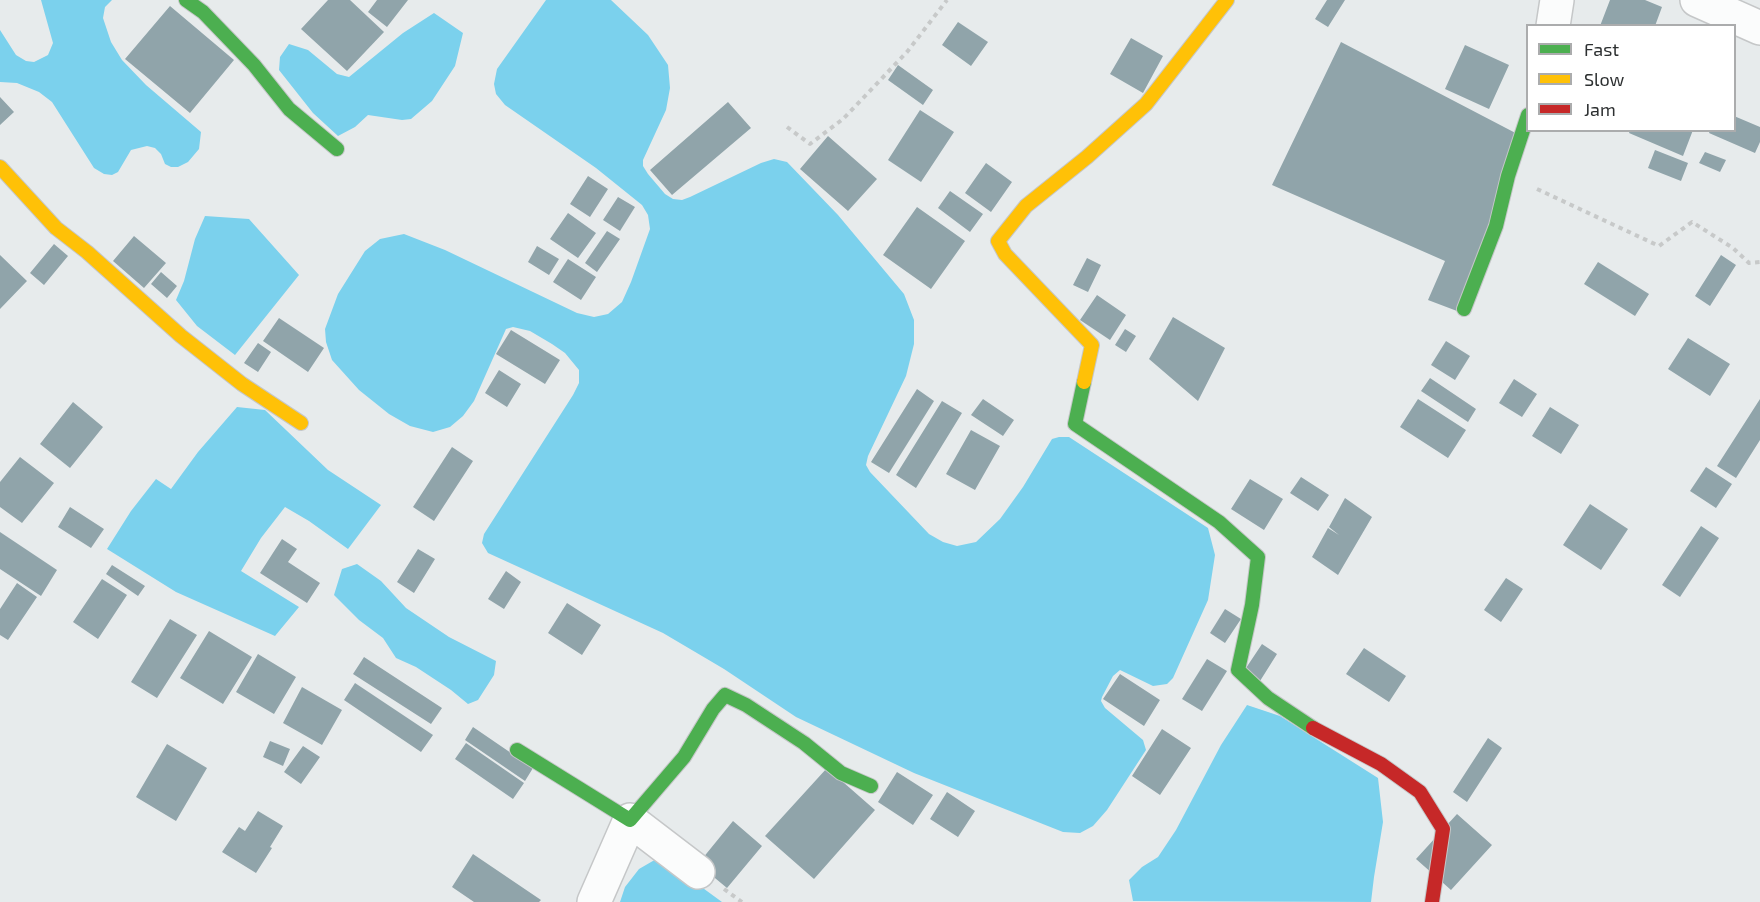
<!DOCTYPE html>
<style>
body{margin:0}
#map{position:relative;width:1760px;height:902px;overflow:hidden;background:#e7ebec;font-family:"Exo 2",sans-serif}
canvas{display:block}
.legend{position:absolute;left:1526px;top:24px;width:210px;height:108px;box-sizing:border-box;background:#fff;border:2px solid #abacad;margin:0;padding:8px 10px;list-style:none;font-size:18px;color:#2d3031}
.legend li{display:flex;align-items:center;gap:12px;height:30px}
.legend b{width:30px;border:2px solid #abacad}
</style>
<div id="map">
<canvas width="1760" height="902"></canvas>
<ul class="legend">
<li><b style="height:8px;background:#4caf50"></b>Fast</li>
<li><b style="height:8px;background:#ffc107"></b>Slow</li>
<li><b style="height:8px;background:#c62828"></b>Jam</li>
</ul>
</div>
<script>
const g = document.querySelector('canvas').getContext('2d');
g.lineJoin = 'round';
function fill(path, color) {
  g.fillStyle = color;
  g.fill(path, 'evenodd');
}
function shape(rows) {
  const path = new Path2D();
  for (const r of rows) {
    path.moveTo(r[0], r[1]);
    for (let i = 2; i < r.length; i += 2) path.lineTo(r[i], r[i + 1]);
  }
  return path;
}
function trace(path, color, width, dash) {
  g.strokeStyle = color;
  g.lineWidth = width;
  g.lineCap = dash ? 'butt' : 'round';
  g.setLineDash(dash || []);
  g.stroke(path);
}
fill(shape([
 [41,0,112,0,105,7,103,18,111,42,122,60,146,85,201,132,199,149,188,162,178,167,171,167,165,164,161,154,155,148,147,146,131,150,118,172,112,175,104,174,94,168,52,102,39,92,17,83,0,82,0,30,16,55,26,61,34,62,48,55,53,43],
 [546,0,611,0,648,35,668,65,670,88,666,110,643,160,643,166,648,174,665,194,673,199,682,200,690,197,761,163,774,159,787,162,838,215,904,294,914,320,914,344,906,376,868,456,866,465,870,472,929,534,943,542,957,546,976,542,1000,519,1023,487,1052,439,1059,437,1069,437,1208,528,1215,555,1208,600,1173,678,1167,684,1153,686,1120,670,1113,676,1102,697,1101,701,1105,708,1143,740,1146,750,1107,810,1093,826,1080,833,1063,832,914,773,796,717,724,669,663,633,488,553,482,543,484,534,573,395,579,383,579,370,565,353,552,344,530,331,513,327,506,329,474,401,463,416,450,427,433,432,410,426,389,414,359,390,332,360,326,342,325,329,338,294,365,251,380,239,404,234,445,250,577,313,594,317,608,314,622,302,631,282,650,229,648,215,642,205,596,168,505,105,496,94,494,84,497,69],
 [434,13,463,33,455,66,432,101,411,119,402,120,368,115,355,127,338,136,313,113,279,70,280,57,289,44,308,50,337,74,349,77,403,33],
 [205,216,249,219,299,275,235,355,197,326,176,300,184,281,195,239],
 [237,407,265,410,328,470,381,505,348,549,309,521,285,507,261,538,241,571,299,607,275,636,176,592,107,549,131,511,156,479,171,489,198,452],
 [357,564,381,581,406,608,449,637,496,661,494,675,478,700,468,704,451,690,416,667,396,658,383,638,359,620,334,595,342,569],
 [1247,705,1280,716,1378,778,1383,822,1374,877,1371,902,1133,901,1129,880,1142,867,1158,857,1176,830,1221,745],
 [658,858,685,875,722,902,620,902,625,887,639,869]
]), '#7bd1ed');
fill(shape([
 [328,0,350,0,384,32,347,71,301,29],
 [377,0,408,0,387,27,368,12],
 [1327,0,1345,0,1328,27,1315,19],
 [1610,0,1645,0,1662,7,1655,26,1600,26],
 [170,6,234,60,190,113,125,59],
 [958,22,988,42,971,66,942,45],
 [1131,38,1163,56,1143,93,1110,74],
 [1341,42,1527,139,1457,311,1428,300,1445,261,1272,185],
 [1465,45,1509,65,1489,109,1445,89],
 [898,65,933,90,923,105,888,80],
 [0,97,14,112,0,125],
 [728,102,751,128,672,195,650,170],
 [920,110,954,132,921,182,888,160],
 [1734,116,1760,127,1760,142,1755,153,1709,133,1710,130,1734,130],
 [1630,130,1693,130,1683,156,1629,133],
 [828,136,877,179,848,211,800,169],
 [1655,150,1688,163,1681,181,1648,168],
 [1705,152,1726,160,1720,172,1699,163],
 [986,163,1012,182,991,212,965,193],
 [588,176,608,189,590,217,570,204],
 [950,191,983,214,970,232,938,208],
 [618,197,635,207,620,231,603,220],
 [917,207,965,241,931,289,883,255],
 [568,213,596,233,578,258,550,239],
 [607,231,620,239,597,272,585,263],
 [134,236,166,263,144,288,113,261],
 [54,244,68,256,44,285,30,273],
 [537,246,559,259,549,275,528,262],
 [0,255,27,281,0,309],
 [1721,255,1736,265,1710,306,1695,296],
 [1087,258,1101,265,1088,292,1073,285],
 [568,259,596,277,581,300,553,282],
 [1598,262,1649,294,1635,316,1584,284],
 [161,272,177,286,167,298,151,284],
 [1097,295,1126,315,1110,340,1080,320],
 [1173,317,1225,348,1198,401,1149,359],
 [279,318,324,348,308,372,263,341],
 [1125,329,1136,336,1126,352,1115,345],
 [511,330,560,360,545,384,496,354],
 [1688,338,1730,364,1710,396,1668,369],
 [1446,341,1470,356,1455,380,1431,365],
 [258,343,271,352,258,372,244,363],
 [499,370,521,384,507,407,485,393],
 [1430,378,1476,409,1468,422,1421,391],
 [1514,379,1537,394,1522,417,1499,403],
 [917,389,934,401,889,473,871,462],
 [983,399,1014,420,1003,436,971,415],
 [1418,399,1466,430,1448,458,1400,427],
 [1760,399,1760,440,1736,478,1717,466],
 [942,401,962,413,916,488,896,475],
 [73,402,103,427,70,468,40,444],
 [1550,407,1579,425,1561,454,1532,436],
 [971,430,1000,446,975,490,946,474],
 [452,447,473,461,434,521,413,507],
 [20,457,54,483,22,523,0,507,0,482],
 [1706,467,1732,484,1716,508,1690,491],
 [1301,477,1329,495,1318,511,1290,493],
 [1250,479,1283,499,1264,530,1231,509],
 [1345,498,1372,517,1338,575,1312,557,1328,528,1339,535,1329,527],
 [1590,504,1628,529,1601,570,1563,545],
 [70,507,104,529,91,548,58,527],
 [1701,526,1719,538,1680,597,1662,585],
 [0,532,57,570,41,596,0,569],
 [282,539,297,549,288,562,320,583,307,603,260,573],
 [418,549,435,559,414,593,397,582],
 [112,565,145,586,138,596,106,574],
 [506,571,521,582,504,609,488,599],
 [1506,578,1523,589,1501,622,1484,610],
 [102,579,127,595,98,639,73,622],
 [17,583,37,597,8,640,0,635,0,609],
 [567,603,601,625,582,655,548,633],
 [1225,609,1241,619,1225,643,1210,633],
 [170,619,197,635,157,698,131,682],
 [209,631,252,657,223,704,180,678],
 [1262,644,1277,654,1260,681,1244,671],
 [1364,648,1406,676,1389,702,1346,674],
 [258,654,296,677,274,714,236,692],
 [364,657,442,708,431,724,353,674],
 [1207,659,1227,671,1202,711,1182,699],
 [1120,674,1160,700,1144,726,1103,699],
 [355,683,433,735,421,752,344,700],
 [302,687,342,710,322,745,283,723],
 [473,727,533,768,525,781,465,740],
 [1162,729,1191,748,1160,795,1132,776],
 [1488,738,1502,748,1467,802,1453,792],
 [270,741,290,749,283,766,263,757],
 [466,743,524,783,513,799,455,759],
 [167,744,207,768,176,821,136,797],
 [303,746,320,757,301,784,284,772],
 [827,768,875,810,814,879,765,836],
 [897,772,933,795,913,825,878,802],
 [947,792,975,811,958,837,930,819],
 [258,811,283,826,270,847,272,848,256,873,222,852,239,827,245,831],
 [1457,814,1492,845,1451,890,1416,859],
 [733,821,762,846,727,888,698,864],
 [473,854,541,900,539,902,474,902,452,887]
]), '#90a4aa');
const street = shape([
 [1697,0,1760,28],
 [1553,26,1557,0],
 [594,902,630,820,698,872]
]);
const fast = shape([
 [186,0,203,12,254,65,289,109,337,149],
 [1464,309,1496,226,1508,176,1528,115],
 [1084,382,1075,424,1219,522,1258,557,1252,605,1238,670,1268,698,1313,728],
 [517,750,630,820,684,757,713,709,725,695,746,705,804,743,841,773,871,786]
]);
const slow = shape([
 [0,167,56,228,87,252,181,336,242,384,301,423],
 [1084,382,1092,345,1005,254,998,241,1026,206,1087,157,1146,104,1227,0]
]);
const jam = shape([
 [1313,728,1381,764,1420,792,1443,829,1432,902]
]);
trace(street, '#c5c7c8', 36);
trace(fast, '#c5c7c8', 16);
trace(slow, '#c5c7c8', 16);
trace(jam, '#c5c7c8', 16);
trace(shape([
 [787,127,810,144,843,119,907,52,947,0],
 [1537,189,1659,246,1692,222,1733,248,1749,263,1760,262],
 [724,889,742,902]
]), '#c7c9c9', 4, [4.5, 4.5]);
trace(street, '#fbfcfc', 33);
trace(fast, '#4caf50', 14);
trace(slow, '#ffc107', 14);
trace(jam, '#c62828', 14);
</script>
